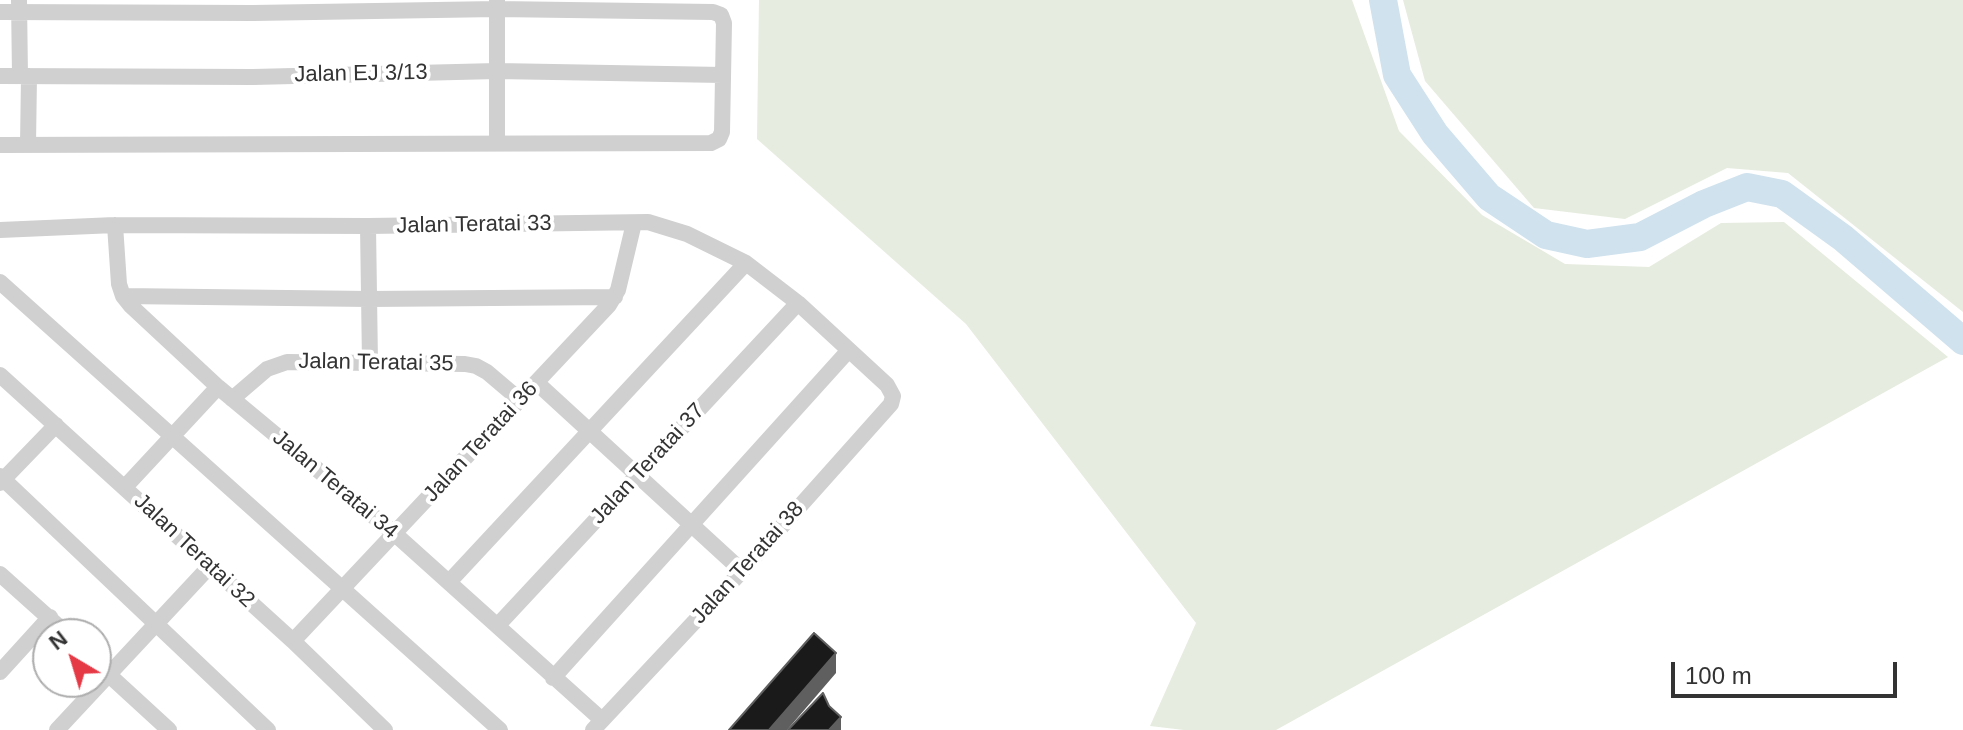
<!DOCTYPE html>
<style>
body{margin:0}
#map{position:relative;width:1963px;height:730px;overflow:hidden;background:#fff;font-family:Arial,sans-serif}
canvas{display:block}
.north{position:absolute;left:32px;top:618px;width:80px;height:80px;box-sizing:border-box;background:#fff;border:2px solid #adadad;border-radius:50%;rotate:322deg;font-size:22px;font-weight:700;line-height:32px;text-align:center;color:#333}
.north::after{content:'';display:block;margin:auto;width:28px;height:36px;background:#e63946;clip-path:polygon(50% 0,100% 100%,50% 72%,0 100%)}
.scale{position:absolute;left:1671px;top:662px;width:226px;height:36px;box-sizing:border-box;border:4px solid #333;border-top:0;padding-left:10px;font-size:24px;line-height:28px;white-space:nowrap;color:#333;-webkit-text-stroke:6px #fff;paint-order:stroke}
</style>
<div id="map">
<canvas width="1963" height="730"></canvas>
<div class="north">N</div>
<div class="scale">100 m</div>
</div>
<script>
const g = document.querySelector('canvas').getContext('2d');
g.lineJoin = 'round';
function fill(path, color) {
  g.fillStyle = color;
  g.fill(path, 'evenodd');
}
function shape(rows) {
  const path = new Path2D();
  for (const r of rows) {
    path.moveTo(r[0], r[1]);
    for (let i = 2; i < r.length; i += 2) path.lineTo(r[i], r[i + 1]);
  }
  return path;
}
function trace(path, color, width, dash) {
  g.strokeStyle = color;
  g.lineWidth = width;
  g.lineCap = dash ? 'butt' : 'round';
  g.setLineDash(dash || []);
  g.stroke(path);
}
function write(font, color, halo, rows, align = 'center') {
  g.font = font + ' Arial,sans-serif';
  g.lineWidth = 8;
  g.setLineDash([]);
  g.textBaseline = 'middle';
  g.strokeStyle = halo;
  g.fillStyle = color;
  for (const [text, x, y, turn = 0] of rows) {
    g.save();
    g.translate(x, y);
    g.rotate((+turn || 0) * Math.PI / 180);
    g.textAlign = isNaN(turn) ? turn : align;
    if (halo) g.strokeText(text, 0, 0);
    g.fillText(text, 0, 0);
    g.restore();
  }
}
fill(shape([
 [759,0,1352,0,1399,131,1482,215,1565,264,1649,267,1721,223,1784,222,1948,357,1276,730,1184,730,1150,726,1196,623,966,324,757,139],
 [1403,0,1963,0,1963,312,1788,173,1727,168,1625,219,1534,208,1425,81]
]), '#e6ecdf');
trace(shape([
 [1383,0,1397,75,1435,134,1489,197,1546,235,1587,244,1640,237,1704,204,1747,187,1782,194,1843,238,1963,341]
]), '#cfe2ee', 28);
trace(shape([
 [19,0,20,76],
 [497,0,497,143],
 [0,12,253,13,497,9,713,12,721,15,724,23,722,132,719,139,711,143,0,145],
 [0,76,253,77,497,71,723,75],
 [28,145,29,76],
 [115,225,119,284,123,296,131,306,218,387,395,534,602,720],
 [368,226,370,363],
 [0,230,115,225,368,226,648,222,687,234,746,263,798,303,887,385,893,396,891,404,742,571,593,730],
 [0,282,500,730],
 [123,296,369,299,615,297],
 [0,375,293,641,385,730],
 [537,383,742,571],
 [232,399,267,369,287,362,465,364,476,366,487,372,520,400],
 [0,476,268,730],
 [0,483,56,425],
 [125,487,218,387],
 [0,574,67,634],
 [449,582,746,263],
 [498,625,798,303],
 [293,641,609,305,618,290,634,223],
 [96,663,169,730],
 [0,672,50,617],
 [553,678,849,350],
 [57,730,210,566]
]), '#d0d0d0', 16);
fill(shape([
 [836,653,836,673,787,730,769,730],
 [841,717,841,730,829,730]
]), '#5f5f5f');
const building = shape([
 [814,633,836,653,769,730,729,730,814,633],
 [823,693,829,706,841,717,829,730,788,730,823,693]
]);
fill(building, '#1a1a1a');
trace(building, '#5f5f5f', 2);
write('22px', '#333', '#fff', [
 ["Jalan EJ 3/13",361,74,-1],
 ["Jalan Teratai 33",474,225,-1],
 ["Jalan Teratai 35",376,363,1],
 ["Jalan Teratai 36",481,442,-47],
 ["Jalan Teratai 37",648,464,-47],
 ["Jalan Teratai 34",335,485,40],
 ["Jalan Teratai 32",194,551,43],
 ["Jalan Teratai 38",748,563,-48]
]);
</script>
